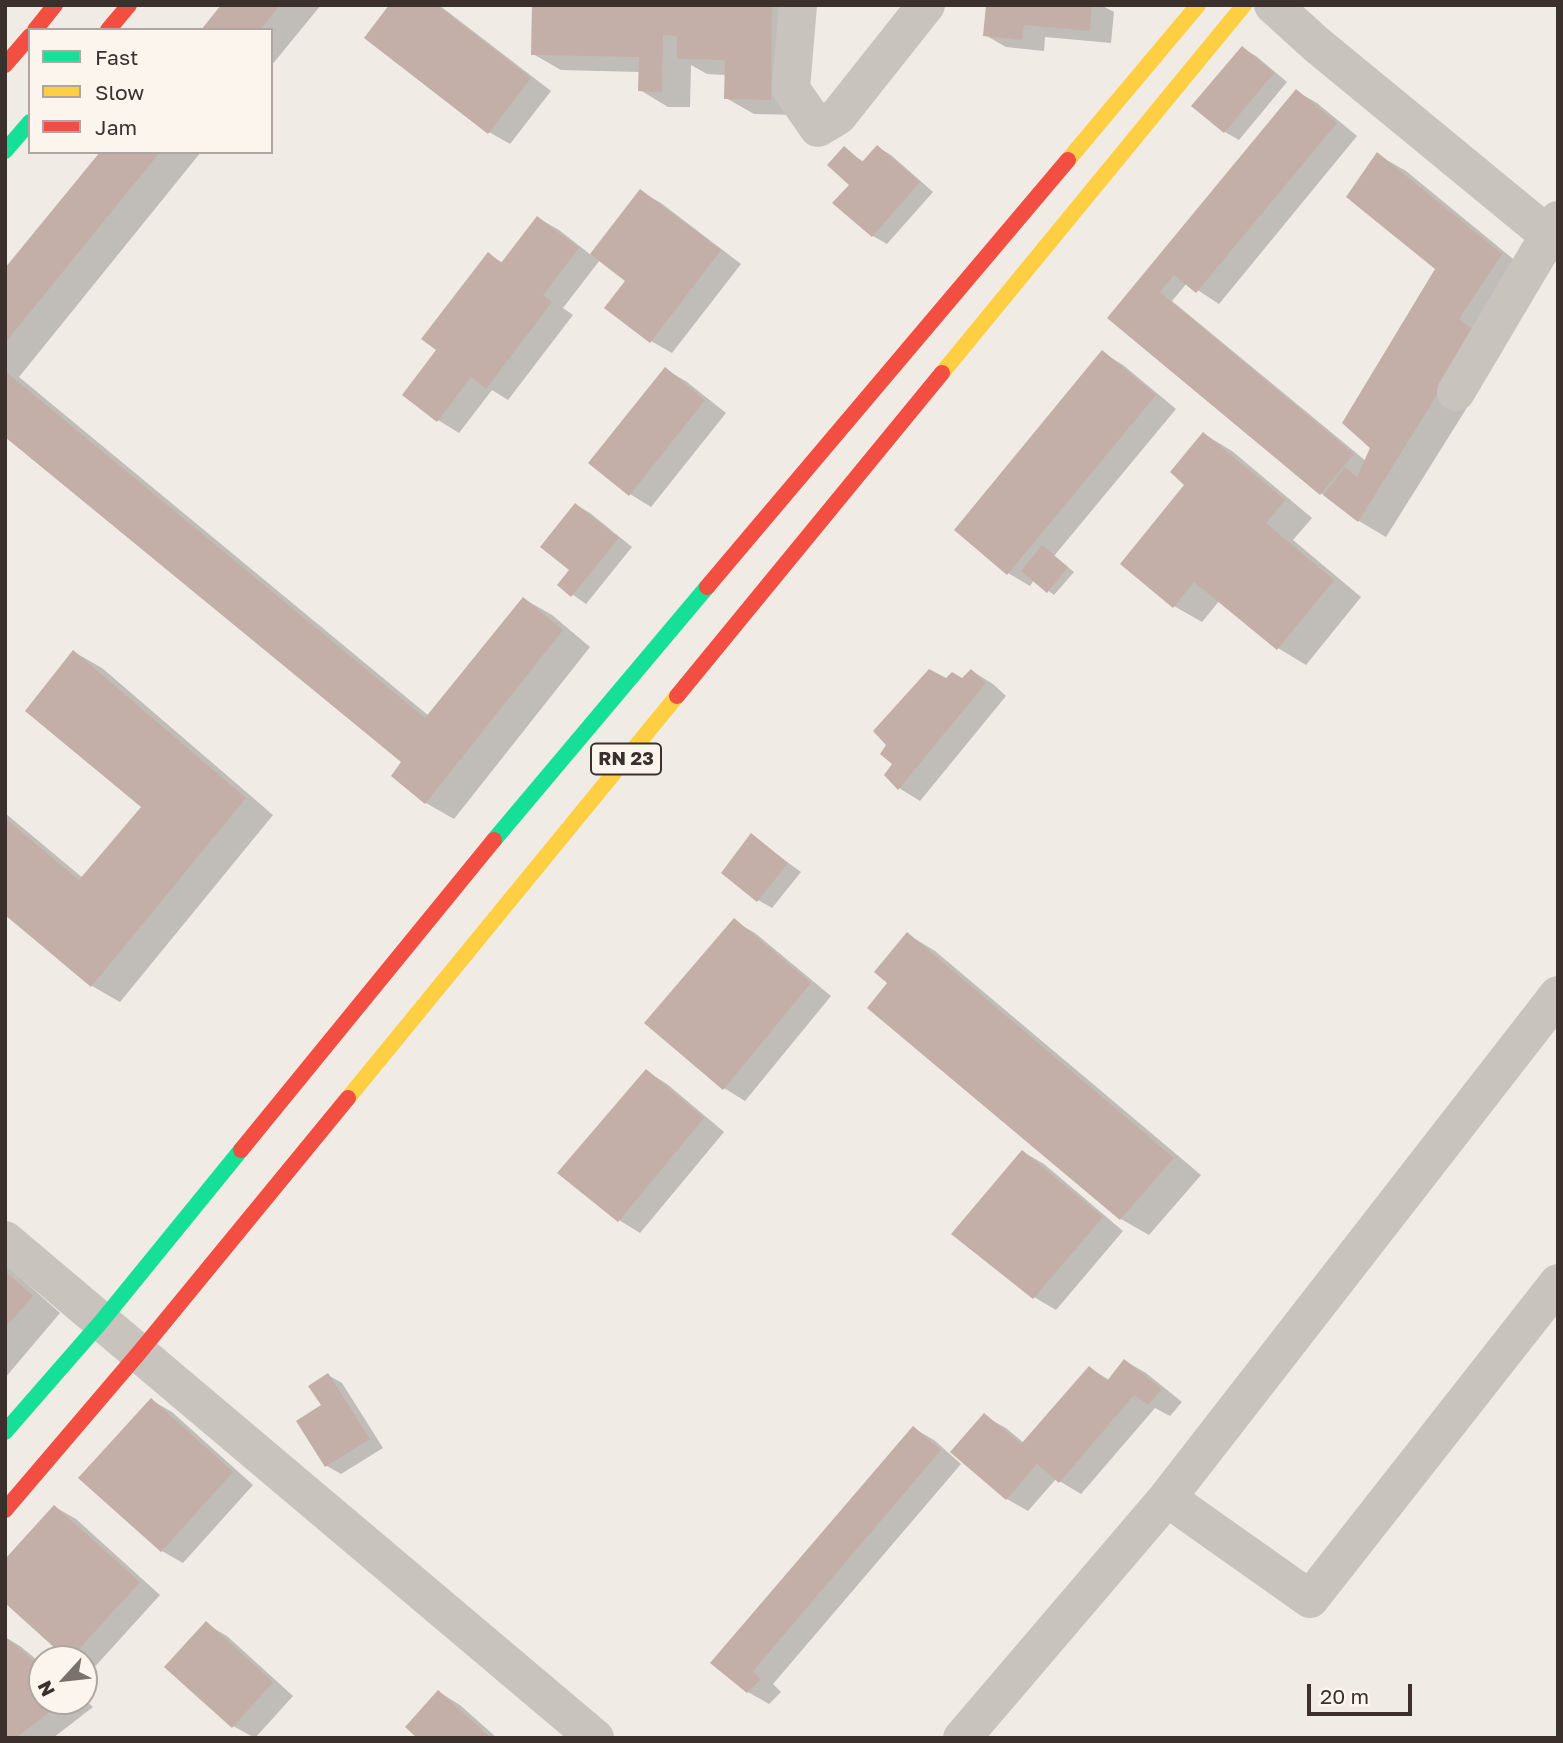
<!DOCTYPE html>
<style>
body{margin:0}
#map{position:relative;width:1563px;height:1743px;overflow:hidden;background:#f0ebe5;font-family:"Golos Text",sans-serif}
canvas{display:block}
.frame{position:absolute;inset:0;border:7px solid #3b302b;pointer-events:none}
.legend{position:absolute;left:28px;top:28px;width:245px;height:126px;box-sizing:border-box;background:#fbf5ee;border:2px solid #aea6a0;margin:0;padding:9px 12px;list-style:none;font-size:21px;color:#3b302b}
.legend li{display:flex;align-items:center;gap:14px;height:35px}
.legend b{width:35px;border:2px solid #aea6a0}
.north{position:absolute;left:28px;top:1645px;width:70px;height:70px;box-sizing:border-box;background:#fbf5ee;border:2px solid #aea6a0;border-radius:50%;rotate:243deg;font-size:19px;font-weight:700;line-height:28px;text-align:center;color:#3b302b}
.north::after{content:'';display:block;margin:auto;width:24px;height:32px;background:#7a716c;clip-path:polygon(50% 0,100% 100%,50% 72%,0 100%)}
.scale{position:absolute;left:1307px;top:1684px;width:105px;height:32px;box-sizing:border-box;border:4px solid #3b302b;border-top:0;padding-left:9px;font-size:21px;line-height:24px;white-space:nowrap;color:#3b302b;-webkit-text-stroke:5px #fbf5ee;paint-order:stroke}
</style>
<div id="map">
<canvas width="1563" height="1743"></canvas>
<div class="frame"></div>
<ul class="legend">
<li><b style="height:9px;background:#16e098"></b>Fast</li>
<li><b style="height:9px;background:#ffcf43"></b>Slow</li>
<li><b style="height:9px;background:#f24e42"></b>Jam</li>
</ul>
<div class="north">N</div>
<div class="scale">20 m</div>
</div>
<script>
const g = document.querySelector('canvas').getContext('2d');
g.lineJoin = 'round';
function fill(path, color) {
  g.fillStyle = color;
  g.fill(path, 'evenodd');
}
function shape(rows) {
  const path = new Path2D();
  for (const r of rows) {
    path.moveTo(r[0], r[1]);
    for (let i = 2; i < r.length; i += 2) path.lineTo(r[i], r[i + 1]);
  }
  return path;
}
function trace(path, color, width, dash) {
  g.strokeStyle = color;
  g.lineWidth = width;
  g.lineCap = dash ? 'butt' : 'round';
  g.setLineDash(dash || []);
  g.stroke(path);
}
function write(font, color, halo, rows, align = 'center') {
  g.font = font + ' "Golos Text",sans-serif';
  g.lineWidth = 6;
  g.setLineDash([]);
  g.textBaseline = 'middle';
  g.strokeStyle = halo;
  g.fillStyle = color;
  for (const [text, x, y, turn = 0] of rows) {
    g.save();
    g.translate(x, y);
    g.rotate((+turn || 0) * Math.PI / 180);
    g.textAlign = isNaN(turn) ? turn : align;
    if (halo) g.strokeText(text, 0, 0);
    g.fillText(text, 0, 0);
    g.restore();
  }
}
fill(shape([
 [223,5,321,5,271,66,271,30,203,30],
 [391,5,439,5,551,91,510,144,489,132],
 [603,5,800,5,798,115,754,114,726,98,726,75,707,74,691,65,690,107,668,107,640,90,641,72,561,70,533,54],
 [987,5,1101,5,1114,12,1111,43,1045,37,1044,51,1006,47,985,35],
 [1242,48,1256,56,1287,82,1239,140,1225,132],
 [1296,91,1317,103,1357,136,1219,304,1187,283,1172,301,1366,461,1437,269,1378,155,1406,171,1529,272,1503,350,1386,537,1359,521,1321,493,1109,318],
 [877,147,891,155,933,192,887,244,873,236,851,184,844,149,864,162],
 [103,152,201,152,19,377,429,716,524,599,552,615,590,647,454,819,426,803,393,776,404,762,5,434,5,271],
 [640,191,661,203,741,264,672,353,651,341,627,280,600,260,563,308,573,315,508,400,492,390,459,433,438,420,438,350,488,254,503,263,538,218,559,230,591,255],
 [1102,352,1123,365,1176,409,1054,556,1074,572,1054,595,1034,580,1030,586,1008,573,956,530],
 [665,369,687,382,726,413,651,507,630,494],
 [1204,434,1232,451,1312,518,1293,540,1361,597,1306,665,1278,648,1220,600,1202,622,1174,606],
 [576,505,590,513,632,547,586,604,559,585,571,570],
 [74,652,102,668,273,815,120,1002,92,986,5,913,5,813,83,878,143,807],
 [972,671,993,684,1006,696,920,801,899,788,946,680,962,680],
 [751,836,801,872,772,908,758,900],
 [734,921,755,933,831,996,745,1101,724,1088],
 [907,934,935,951,1201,1175,1149,1235,1121,1219,889,983],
 [646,1071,667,1084,724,1132,640,1233,619,1220],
 [1023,1152,1044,1164,1123,1231,1056,1310,1034,1297],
 [5,1264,60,1313,5,1378],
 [1125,1361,1146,1373,1182,1402,1170,1416,1155,1408,1081,1494,1056,1479,1028,1511,1007,1499,984,1416,1006,1428,1024,1443,1090,1368,1109,1380],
 [328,1375,342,1383,383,1448,341,1474,327,1466,323,1406],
 [151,1400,172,1412,253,1485,183,1563,162,1551],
 [913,1428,934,1440,961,1464,773,1684,781,1692,769,1704,748,1692,712,1663],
 [55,1507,76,1519,160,1595,91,1671,84,1667,84,1659,70,1659],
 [206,1624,227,1636,293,1696,255,1738,233,1726],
 [5,1637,20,1646,42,1664,42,1701,84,1701,84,1699,93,1707,53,1738,5,1738],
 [439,1692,460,1705,497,1738,420,1738]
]), '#0003');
fill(shape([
 [221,5,280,5,260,30,201,30],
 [389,5,437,5,531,78,488,134,364,38],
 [532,5,772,5,771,100,724,99,725,60,677,59,677,36,663,35,662,92,638,91,639,57,531,55],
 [986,5,1092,5,1090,31,1024,25,1022,40,983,36],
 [1242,46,1274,73,1224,133,1191,106],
 [1296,89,1337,123,1196,293,1174,275,1160,292,1354,454,1320,495,1107,318],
 [877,145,920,182,872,237,832,203,849,185,827,165,844,146,862,162],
 [100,152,160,152,5,343,5,268],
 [1377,152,1502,254,1459,319,1476,332,1358,522,1323,495,1345,467,1357,477,1370,448,1342,423,1435,269,1346,197],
 [640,189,721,250,650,343,604,308,625,281,590,254],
 [537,216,579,248,543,295,552,302,486,389,471,377,437,422,402,395,436,350,421,339,488,252,501,263],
 [1102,350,1156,395,1007,575,954,530],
 [665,367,705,400,629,496,588,463],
 [5,371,425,718,523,597,563,630,425,804,391,776,401,762,5,437],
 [1203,432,1285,500,1266,523,1334,580,1277,650,1194,582,1173,608,1120,564,1184,485,1170,472],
 [575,503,619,538,571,597,557,585,569,570,540,547],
 [1042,545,1068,567,1047,593,1021,571],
 [73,650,246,798,91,987,5,915,5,818,79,880,141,807,25,711],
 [929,669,946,678,952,672,962,678,971,669,986,683,898,790,884,775,892,764,880,754,886,745,873,731],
 [751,833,788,863,757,902,721,873],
 [734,918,811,983,723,1090,644,1023],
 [907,932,1174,1158,1120,1220,867,1008,887,983,874,972],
 [646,1069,704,1118,618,1222,557,1173],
 [1022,1150,1103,1217,1033,1299,951,1234],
 [5,1271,33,1296,5,1328],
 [1124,1359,1162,1389,1148,1405,1134,1395,1059,1483,1037,1464,1006,1500,950,1452,984,1413,1021,1444,1089,1366,1107,1381],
 [328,1373,370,1439,325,1467,296,1421,321,1405,308,1386],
 [151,1398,233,1472,161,1552,78,1478],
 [913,1426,941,1450,753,1671,761,1679,747,1693,710,1663],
 [54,1505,140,1582,70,1659,67,1659,5,1603,5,1559],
 [206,1621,273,1682,232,1728,164,1667],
 [5,1637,42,1667,42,1701,64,1701,16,1738,5,1738],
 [438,1690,491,1738,417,1738,405,1727]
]), '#c3afa7');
trace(shape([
 [798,5,791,89,818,128,838,116,926,5],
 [1273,5,1316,44,1558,243],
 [1456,392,1558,220],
 [5,1240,595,1738],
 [1167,1498,1310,1599,1558,1283],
 [962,1738,1167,1498,1558,995]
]), '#c9c3be', 38);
trace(shape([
 [5,151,30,122],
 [494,840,707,587],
 [5,1432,101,1322,241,1150]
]), '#16e098', 16);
trace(shape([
 [1068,160,1198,5],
 [942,373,1244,5],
 [348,1098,677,696]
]), '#ffcf43', 16);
trace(shape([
 [35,30,55,5],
 [108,30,129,5],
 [5,65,30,36],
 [707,587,1068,160],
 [677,696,942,373],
 [241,1150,494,840],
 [5,1510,138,1354,348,1098]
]), '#f24e42', 16);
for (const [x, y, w] of [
 [626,759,70]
]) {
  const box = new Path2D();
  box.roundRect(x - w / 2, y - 15.5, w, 31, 5);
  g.fillStyle = '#fbf5ee';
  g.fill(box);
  trace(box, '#3b302b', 2);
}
write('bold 19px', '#3b302b', null, [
 ["RN 23",626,759]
]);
</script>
